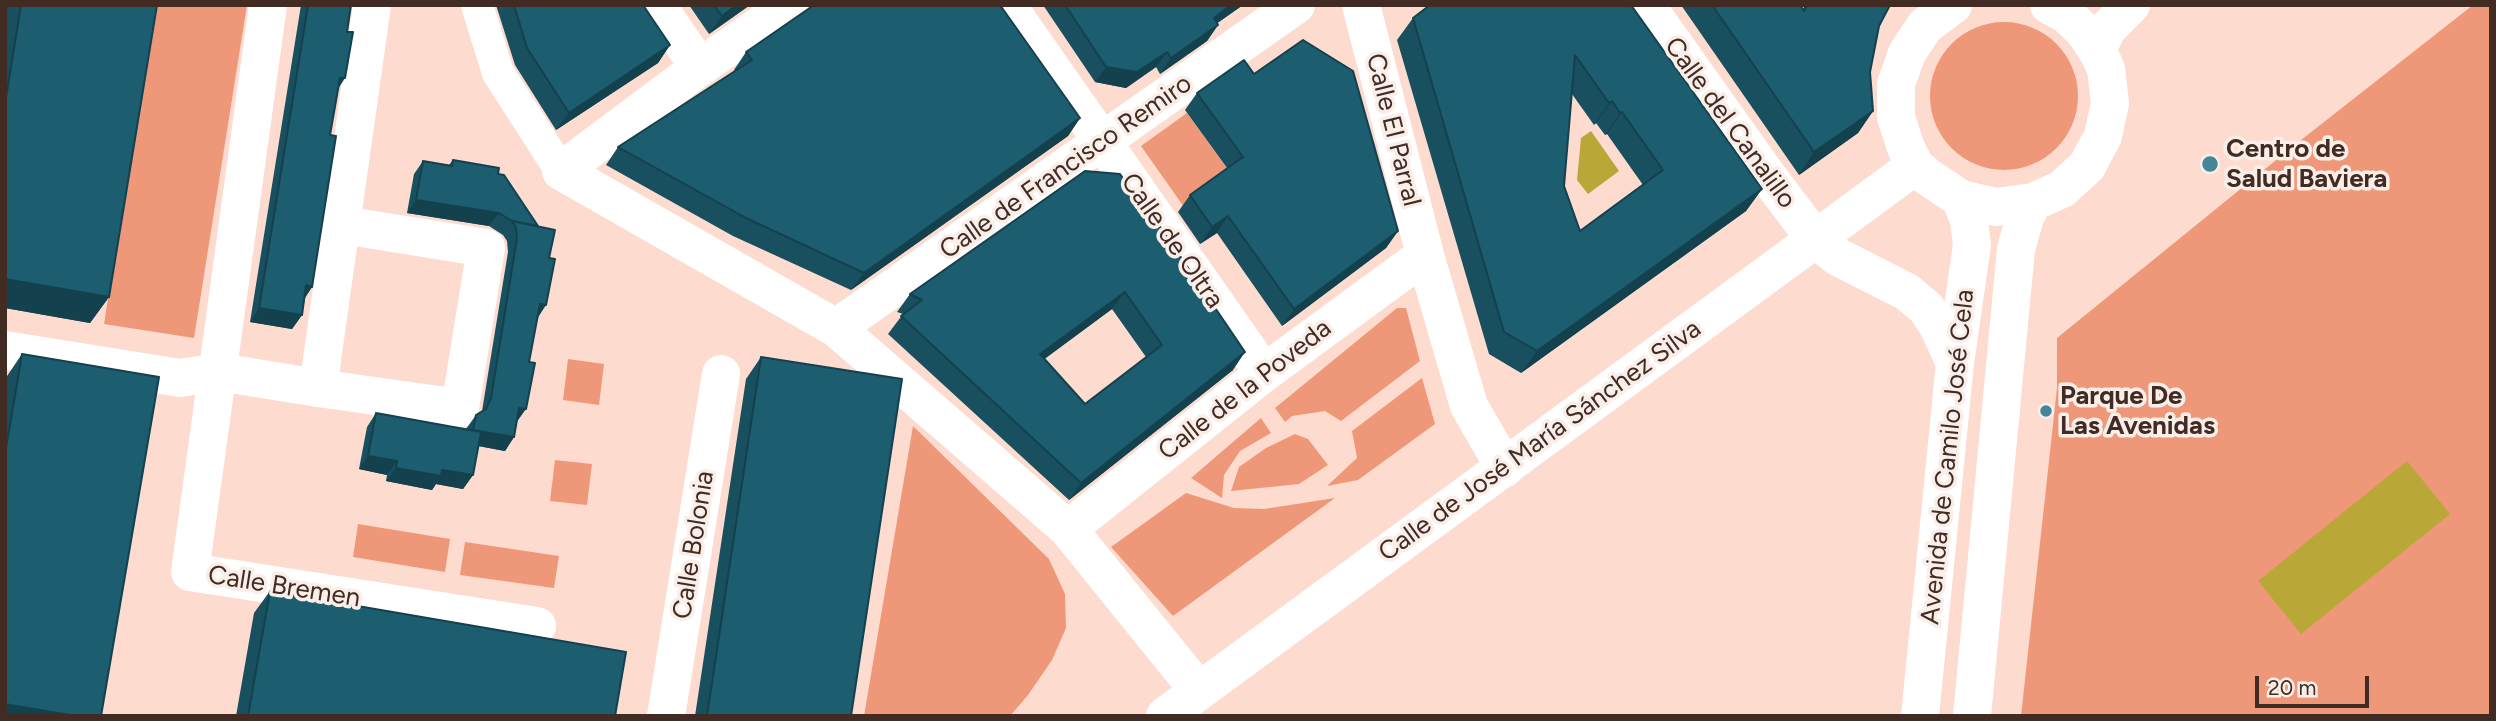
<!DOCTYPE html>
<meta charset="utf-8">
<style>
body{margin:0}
#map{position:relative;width:2496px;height:721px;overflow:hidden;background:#fddbce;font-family:Figtree,sans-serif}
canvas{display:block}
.frame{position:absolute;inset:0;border:7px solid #412b23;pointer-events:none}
.scale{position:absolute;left:2255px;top:676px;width:114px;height:32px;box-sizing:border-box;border:4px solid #412b23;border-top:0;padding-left:9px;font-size:21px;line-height:24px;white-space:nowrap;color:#412b23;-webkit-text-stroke:5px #faeee9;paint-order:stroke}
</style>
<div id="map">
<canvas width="2496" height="721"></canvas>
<div class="frame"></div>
<div class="scale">20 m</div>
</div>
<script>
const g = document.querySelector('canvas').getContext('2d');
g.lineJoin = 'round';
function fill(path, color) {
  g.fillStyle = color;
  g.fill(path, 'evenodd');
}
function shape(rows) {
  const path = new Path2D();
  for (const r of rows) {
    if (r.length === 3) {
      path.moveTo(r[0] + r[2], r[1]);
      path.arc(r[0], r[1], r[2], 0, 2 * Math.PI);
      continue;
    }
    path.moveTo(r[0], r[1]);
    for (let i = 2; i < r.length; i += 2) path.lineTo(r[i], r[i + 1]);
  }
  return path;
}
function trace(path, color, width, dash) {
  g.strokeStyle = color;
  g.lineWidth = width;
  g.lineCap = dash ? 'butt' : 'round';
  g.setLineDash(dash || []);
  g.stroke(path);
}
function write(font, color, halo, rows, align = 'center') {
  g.font = font + ' Figtree,sans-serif';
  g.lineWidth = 7;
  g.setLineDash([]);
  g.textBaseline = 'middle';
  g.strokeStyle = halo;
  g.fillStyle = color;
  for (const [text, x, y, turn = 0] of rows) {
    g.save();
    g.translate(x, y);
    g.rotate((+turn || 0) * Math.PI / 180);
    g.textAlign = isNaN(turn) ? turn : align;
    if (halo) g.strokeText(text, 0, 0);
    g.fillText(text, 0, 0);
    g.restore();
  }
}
fill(shape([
 [155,5,247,5,194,338,104,324],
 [2473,5,2491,5,2491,716,2021,716,2057,388,2057,338,2296,144],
 [2004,96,74],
 [1187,113,1231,174,1184,207,1141,146],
 [1397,308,1406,308,1420,361,1341,421,1325,411,1292,416,1285,422,1275,408],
 [568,359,604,364,599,405,563,400],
 [1422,378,1435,424,1358,480,1327,486,1357,458,1352,431],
 [1261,418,1271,433,1240,451,1224,475,1222,498,1191,478],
 [913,426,1049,559,1065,594,1066,628,1052,660,1028,695,1010,716,864,716],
 [1295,434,1308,439,1328,465,1299,484,1231,491,1239,467,1266,448],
 [555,460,592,464,587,505,550,501],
 [1186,493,1234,508,1264,509,1335,498,1173,616,1111,547],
 [358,524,450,539,445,572,353,557],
 [465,542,559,556,554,588,460,575]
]), '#ef9879');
fill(shape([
 [1591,131,1619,171,1588,194,1577,180,1581,138],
 [2407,461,2450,514,2301,634,2258,581]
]), '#b9a837');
trace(shape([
 [477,5,498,73,561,171]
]), '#fff', 32);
trace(shape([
 [268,5,190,572,537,626],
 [657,5,691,55,696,70],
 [789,5,696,70,561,171,836,328,1068,529,1199,691],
 [1007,5,1264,373],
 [1361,5,1425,255,1469,406,1505,468],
 [1646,5,1766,174,1815,239,1838,257,1907,292,1926,308,1938,326,1955,363],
 [1953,5,1925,26,1907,53,1896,84,1896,117,1906,148,1915,166,1928,177,1961,199,1996,207,2033,202,2062,189,2087,166,2103,136,2110,103,2106,69,2097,50,2083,30,2067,15,2049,5],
 [2097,50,2107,29,2131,5],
 [343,225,486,248,460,408,318,388,372,5],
 [836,328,1296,5],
 [5,350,180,378,219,372,318,388],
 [1068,529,1264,373,1425,255],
 [666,716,721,374],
 [1165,716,1915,166],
 [1920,716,1955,363,1972,245,1969,221,1961,199],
 [1972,716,2016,249,2025,217,2033,202]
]), '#fff', 38);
fill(shape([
 [6,5,157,5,109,297,90,323,5,308,5,12],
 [301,5,351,5,330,135,312,287,305,298,302,315,292,329,250,322],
 [496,5,643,5,670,45,658,63,556,130,515,65],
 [689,5,750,5,709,34],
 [810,5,1000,5,1080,118,1068,136,851,290,733,236,606,165,618,147,735,71,734,70,746,52,810,8],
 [1043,5,1243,5,1217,23,1218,25,1207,41,1160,74,1156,67,1126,88,1095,82],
 [1631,5,1762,189,1746,211,1521,373,1489,354,1397,40,1413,18],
 [1572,94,1594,125,1596,123,1605,135,1607,134,1643,185,1580,231,1564,186],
 [1681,5,1800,5,1803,9,1805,5,1890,5,1879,26,1870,72,1873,111,1858,133,1799,175],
 [1254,74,1398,231,1386,248,1282,326,1217,233,1200,244,1178,212,1190,195,1227,168,1185,110,1197,93],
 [453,160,498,174,504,175,537,318,514,437,505,451,478,446,473,475,463,489,436,484,432,490,386,481,387,475,359,469,367,427,376,413,466,429,476,415,482,411,508,252,507,241,503,235,489,226,407,213,414,174,423,161,449,165],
 [1085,171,1233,370,1069,500,888,334,903,314,897,312,910,294],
 [1112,309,1146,357,1085,404,1044,359],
 [22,354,5,716,5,379],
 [761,357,851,716,695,716,746,379],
 [270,591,615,716,236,716,254,613]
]), '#185060');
fill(shape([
 [737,5,750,5,709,34,722,16],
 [1231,5,1243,5,1202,34,1214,18],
 [1218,25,1207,41,1160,74,1171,58],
 [670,45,658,63,556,130,569,113],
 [1167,52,1156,67,1126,88,1095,82,1106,67],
 [340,78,345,78,336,92],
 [1612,101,1596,123,1594,125,1609,103],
 [1873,111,1858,133,1799,175,1814,152],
 [1622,112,1607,134,1605,135,1620,113],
 [1080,118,1068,136,851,290,864,273],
 [1762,189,1746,211,1521,373,1537,351],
 [416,200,499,213,489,226,407,213],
 [1228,216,1217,233,1200,244,1212,227],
 [1398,231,1386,248,1282,326,1294,309],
 [5,279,109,297,90,323,5,308],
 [306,285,312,287,303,300],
 [1125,292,1112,309,1027,372,1040,354],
 [540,304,546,305,537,319],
 [259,308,302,315,292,329,250,322],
 [1245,352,1233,370,1069,500,1081,483],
 [519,408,526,409,516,423],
 [473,430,514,437,505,451,463,443],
 [368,456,397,461,387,475,359,469],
 [396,468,442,470,473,475,463,489,436,484,432,490,386,481],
 [5,704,76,716,5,716]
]), '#14414e');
const building = shape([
 [21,5,157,5,109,297,5,279,5,104,21,5],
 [308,5,351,5,347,32,353,32,345,78,340,78,330,135,336,136,312,287,306,285,302,315,259,308,308,5],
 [514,5,643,5,670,45,569,113,527,48,514,5],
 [714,5,737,5,722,16,714,5],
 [814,5,1000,5,1080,118,864,273,746,218,618,147,752,60,746,52,814,5],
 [1065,5,1231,5,1214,18,1218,25,1171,58,1167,52,1137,72,1106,67,1065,5],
 [1430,5,1631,5,1762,189,1537,351,1504,332,1413,18,1430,5],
 [1575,55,1609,103,1612,101,1620,113,1622,112,1663,170,1580,231,1564,186,1575,55],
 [1712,5,1800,5,1804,11,1807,5,1890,5,1879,26,1870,72,1873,111,1814,152,1712,5],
 [1303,40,1353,71,1398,231,1294,309,1228,216,1212,227,1190,195,1243,157,1197,93,1244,60,1254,74,1303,40],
 [453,160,499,168,498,174,504,175,538,226,512,221,499,213,416,200,423,161,452,166,453,160],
 [1085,171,1120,174,1153,221,1155,219,1245,352,1081,483,901,316,922,300,910,294,1085,171],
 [1125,292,1162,345,1085,404,1040,354,1125,292],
 [512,221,555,230,549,258,555,259,546,305,540,304,529,362,535,363,526,409,519,408,514,437,473,430,476,415,486,409,491,398,517,238,516,227,512,221],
 [22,354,159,377,101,716,76,716,5,704,5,454,22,354],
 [761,357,902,379,851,716,707,716,761,357],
 [376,413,481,432,473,475,442,470,441,476,396,468,397,461,368,456,376,413],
 [270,591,626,652,615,716,248,716,270,591]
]);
fill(building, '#1c5d70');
trace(building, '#14414e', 2);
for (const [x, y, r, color] of [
 [2210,164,9,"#458599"],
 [2046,411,7,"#458599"]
]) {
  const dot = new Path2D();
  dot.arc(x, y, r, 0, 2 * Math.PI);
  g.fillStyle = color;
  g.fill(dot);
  trace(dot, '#faeee9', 2.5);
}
write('26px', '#412b23', '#faeee9', [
 ["Calle del Canalillo",1730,123,54],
 ["Calle El Parral",1393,130,76],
 ["Calle de Francisco Remiro",1066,167,-35],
 ["Calle de Oltra",1172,241,55],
 ["Calle de la Poveda",1245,390,-38],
 ["Calle de José María Sánchez Silva",1540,441,-36],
 ["Avenida de Camilo José Cela",1948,457,-84],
 ["Calle Bolonia",694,545,-81],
 ["Calle Bremen",284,587,9]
]);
write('bold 26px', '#412b23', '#faeee9', [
 ["Centro de",2226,149],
 ["Salud Baviera",2226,179],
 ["Parque De",2060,396],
 ["Las Avenidas",2060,426]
], 'left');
</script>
